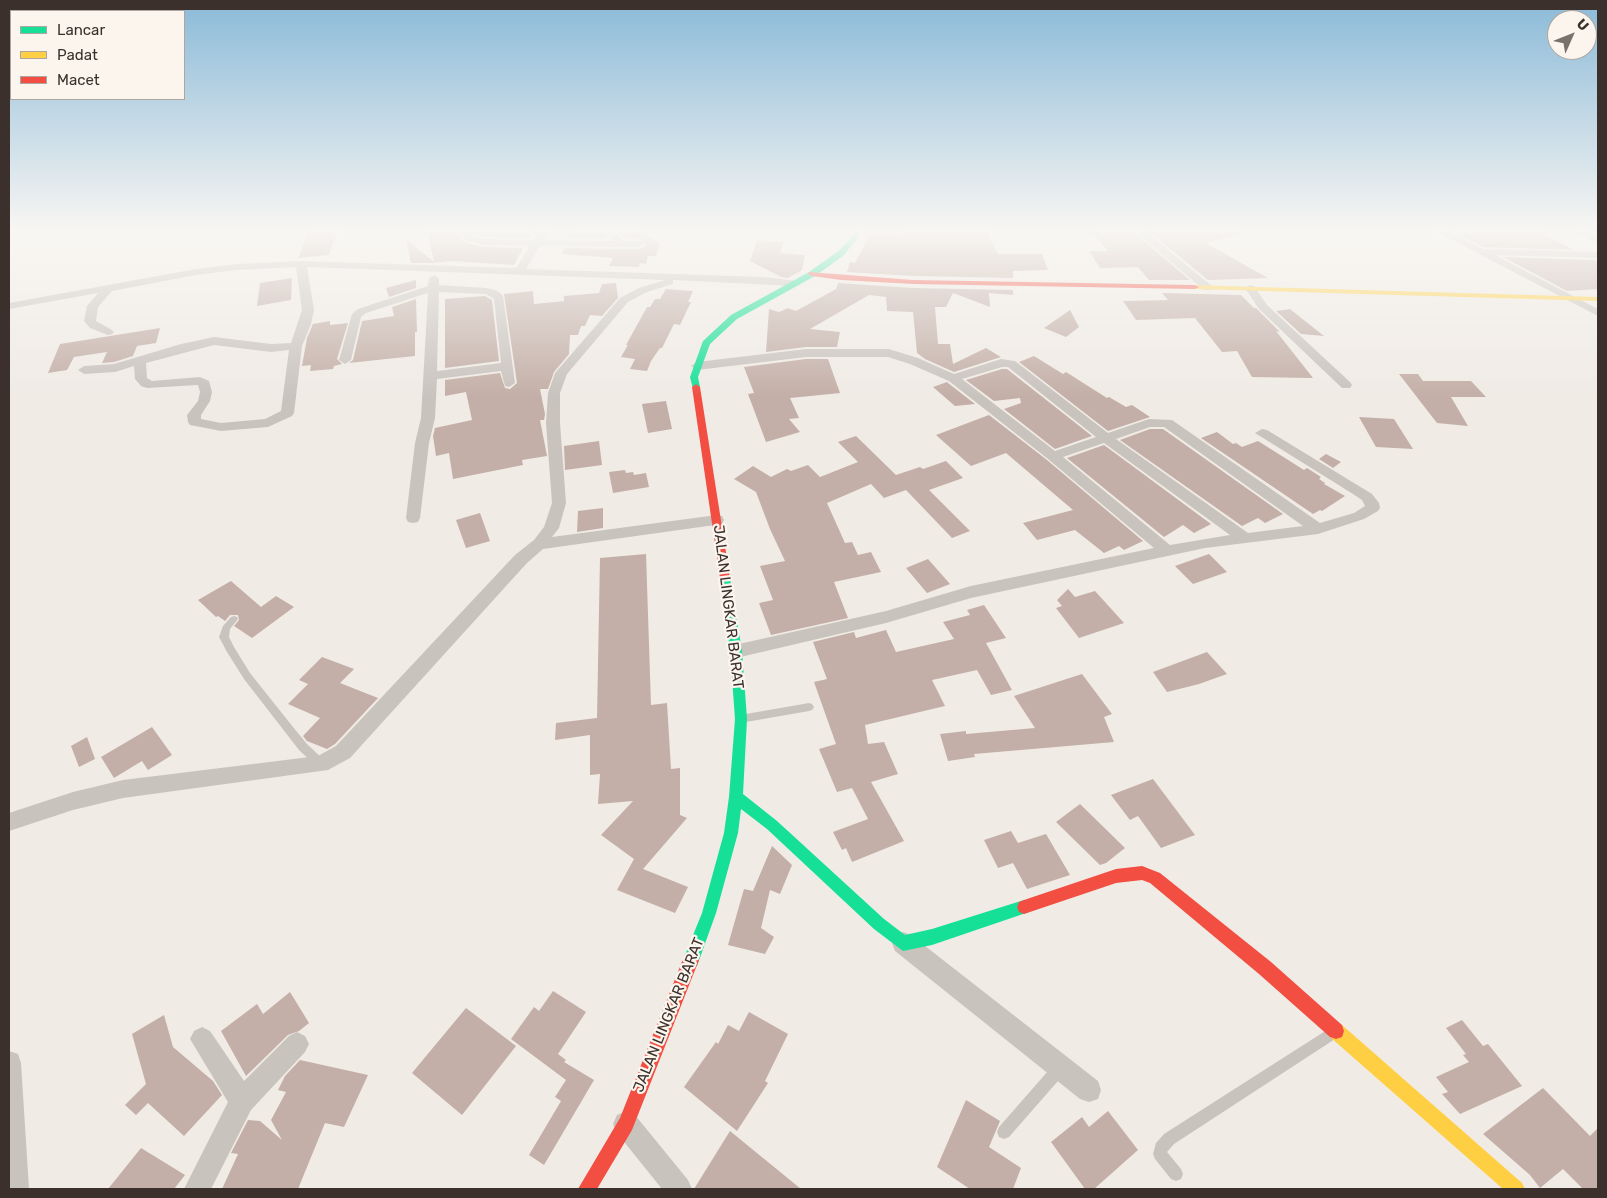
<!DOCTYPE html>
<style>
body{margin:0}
#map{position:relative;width:1607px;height:1198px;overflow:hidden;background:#f0ebe5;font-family:Rubik,sans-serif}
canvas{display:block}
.frame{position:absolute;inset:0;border:10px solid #3b302b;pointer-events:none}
.legend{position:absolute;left:10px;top:10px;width:175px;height:90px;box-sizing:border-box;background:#fbf5ee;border:1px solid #aea6a0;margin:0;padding:6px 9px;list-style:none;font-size:15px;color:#3b302b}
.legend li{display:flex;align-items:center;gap:10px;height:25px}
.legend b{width:25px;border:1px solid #aea6a0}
.north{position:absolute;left:1547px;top:10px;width:50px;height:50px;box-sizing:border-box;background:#fbf5ee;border:1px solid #aea6a0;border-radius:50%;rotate:46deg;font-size:14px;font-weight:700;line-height:20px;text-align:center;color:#3b302b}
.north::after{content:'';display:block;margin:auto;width:18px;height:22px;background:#7a716c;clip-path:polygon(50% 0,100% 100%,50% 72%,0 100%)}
</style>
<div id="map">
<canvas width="1607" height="1198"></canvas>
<div class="frame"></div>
<ul class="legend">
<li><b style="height:6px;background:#16e098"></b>Lancar</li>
<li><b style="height:6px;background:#ffcf43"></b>Padat</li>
<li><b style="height:6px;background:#f24e42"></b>Macet</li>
</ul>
<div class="north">U</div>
</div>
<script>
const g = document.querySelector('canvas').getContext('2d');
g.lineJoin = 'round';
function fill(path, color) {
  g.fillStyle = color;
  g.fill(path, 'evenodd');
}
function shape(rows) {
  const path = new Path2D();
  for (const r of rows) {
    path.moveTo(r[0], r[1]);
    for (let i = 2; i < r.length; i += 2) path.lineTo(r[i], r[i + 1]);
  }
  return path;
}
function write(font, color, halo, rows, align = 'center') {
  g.font = font + ' Rubik,sans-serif';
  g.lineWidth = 4.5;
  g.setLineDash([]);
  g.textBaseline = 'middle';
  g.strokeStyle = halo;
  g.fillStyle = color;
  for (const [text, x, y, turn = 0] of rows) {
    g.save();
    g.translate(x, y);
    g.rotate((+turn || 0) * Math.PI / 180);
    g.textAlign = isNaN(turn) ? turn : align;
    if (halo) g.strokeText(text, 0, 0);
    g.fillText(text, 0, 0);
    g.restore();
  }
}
fill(shape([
 [310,229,338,229,329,255,298,258],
 [427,229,454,229,464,242,483,247,523,248,514,265,451,261,432,263,411,263,406,239,434,262],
 [468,229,529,229,526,235,530,235,529,238,483,237,473,234],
 [572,229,600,229,608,239,568,238],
 [614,229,637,229,660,244,656,256,648,256,646,264,640,263,639,267,609,266,613,258,562,254,564,248,640,249,647,245,640,239,625,239],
 [904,229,985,229,998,254,1042,254,1048,270,1013,271,1013,278,913,276,847,272,850,262,855,263,870,234,905,236],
 [1089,229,1130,229,1190,280,1149,280,1138,267,1100,268,1089,251,1108,251],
 [1146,229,1239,229,1240,234,1206,243,1268,278,1208,280],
 [1447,229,1534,229,1574,250,1483,247],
 [757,240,784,242,780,253,805,255,802,270,788,278,781,277,750,261],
 [1503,257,1594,260,1598,262,1598,289,1567,291],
 [292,278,291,300,257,306,260,283],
 [416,280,416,288,389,297,386,288],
 [616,283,618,298,602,316,590,315,585,326,581,326,578,335,570,335,569,354,554,372,548,389,540,389,545,414,544,420,540,420,547,456,522,460,523,465,453,479,449,453,436,456,433,436,435,428,472,420,466,392,445,396,445,380,500,373,505,388,510,389,517,383,504,294,533,291,534,304,564,301,564,296,599,293,602,284],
 [838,283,913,288,1013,290,1013,295,989,293,990,307,953,293,946,307,935,307,938,344,950,344,953,364,986,348,1001,357,954,372,925,359,917,353,913,312,887,311,886,297,869,295,810,329,840,332,837,347,806,347,766,352,769,309,779,312,788,308,796,311,836,289],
 [666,289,693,291,688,302,691,302,680,325,674,324,662,348,660,348,651,361,647,371,630,369,635,359,621,357,628,345,626,345,647,307,650,307,655,299,660,299],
 [1162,293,1241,295,1254,308,1256,308,1280,332,1276,331,1313,378,1252,377,1237,351,1222,352,1195,318,1136,320,1123,301,1168,300],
 [485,296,492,300,499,361,445,368,445,299],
 [416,299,417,332,415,332,415,356,349,363,353,360,362,321,394,316,392,307],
 [1290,309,1324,336,1301,334,1276,311],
 [1070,310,1079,327,1066,337,1044,328],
 [330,321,330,325,348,323,337,359,342,364,334,366,333,369,310,371,311,365,302,366,307,338,313,324],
 [160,328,156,343,137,346,133,356,114,362,102,363,107,352,74,357,67,370,48,373,60,344],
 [1034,356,1063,374,1066,372,1107,398,1109,397,1126,407,1132,405,1150,417,1108,431,1019,362],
 [806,359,828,359,840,393,790,398,799,418,789,419,800,432,766,442,748,394,754,393,744,367],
 [1002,369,1007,369,1092,436,1055,449,1004,409,1021,403,1020,398,994,401,966,380],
 [1399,374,1418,374,1423,381,1471,381,1486,397,1451,397,1468,426,1437,423],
 [947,382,948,383,975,404,955,406,933,387],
 [666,401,672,429,648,433,642,404],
 [989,415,1047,460,1143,541,1124,550,1119,546,1104,553,1075,530,1037,540,1023,523,1073,510,1006,453,971,466,936,435],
 [1359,417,1394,419,1413,449,1376,447],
 [1150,429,1163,429,1283,514,1265,523,1258,518,1242,526,1120,440],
 [1217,432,1233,444,1236,443,1242,447,1258,441,1304,470,1307,468,1321,477,1319,479,1325,483,1324,484,1345,496,1322,511,1320,510,1313,514,1201,438],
 [856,436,896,475,920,467,923,469,946,461,963,478,929,490,970,531,952,538,906,490,884,498,871,484,827,503,845,543,852,542,858,555,871,552,881,572,834,582,848,618,771,635,759,603,773,600,760,566,785,561,770,529,756,492,734,479,753,466,771,477,787,469,791,471,808,465,820,477,858,462,838,442],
 [599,441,602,465,565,470,564,446],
 [1104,445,1211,524,1194,533,1183,525,1164,537,1067,458],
 [1326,454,1341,462,1333,468,1319,459],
 [625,470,626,473,633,472,634,475,646,473,649,487,613,493,609,472],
 [603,508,603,528,577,532,578,511],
 [480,513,490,541,466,548,456,520],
 [646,554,651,705,667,703,671,769,680,768,680,815,687,818,643,869,688,887,675,913,617,890,634,859,601,835,633,801,598,804,600,774,590,775,590,735,555,740,556,723,597,718,600,558],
 [1209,554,1227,572,1193,584,1175,566],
 [928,559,950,584,927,593,906,568],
 [231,581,261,607,276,596,294,607,252,638,234,626,239,620,238,615,230,615,225,621,218,616,216,617,198,600],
 [1068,589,1075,597,1095,591,1124,623,1079,638,1056,608,1062,606,1057,600],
 [984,605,1006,638,986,643,1012,690,991,695,977,670,932,680,945,706,865,725,868,744,884,742,898,774,871,782,904,841,852,862,846,848,842,850,833,832,868,819,852,788,837,792,819,749,836,744,814,682,827,679,813,642,854,632,856,638,886,630,896,652,954,639,943,622,970,615,967,610],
 [1207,652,1227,674,1199,684,1167,692,1153,672],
 [322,657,354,669,340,683,378,698,335,744,327,749,307,741,303,736,320,718,288,704,308,684,299,680],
 [1082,674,1112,714,1104,717,1114,742,974,754,975,757,948,761,940,734,966,731,966,734,1035,728,1014,696],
 [152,727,172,755,148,770,142,761,114,778,101,757],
 [87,737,95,759,79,767,71,746],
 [1153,779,1195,835,1161,848,1138,816,1130,820,1111,795],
 [1080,804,1125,848,1106,863,1100,865,1056,822],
 [1011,831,1018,843,1046,834,1070,875,1027,889,1013,863,998,868,984,840],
 [772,846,792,865,780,894,770,890,761,928,774,937,765,954,728,945,744,889,753,891],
 [553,991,586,1012,558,1054,566,1060,564,1062,594,1080,544,1165,529,1155,561,1101,555,1097,566,1080,511,1039,534,1007,539,1011],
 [290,992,309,1023,299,1031,288,1035,246,1076,221,1031,257,1004,263,1014],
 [466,1008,516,1046,462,1115,412,1073],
 [749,1012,788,1034,765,1081,768,1083,737,1131,684,1087,716,1042,718,1044,728,1025,739,1031],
 [164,1015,173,1047,213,1081,222,1095,184,1136,148,1103,136,1115,125,1105,146,1084,132,1034],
 [1462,1020,1483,1046,1488,1044,1522,1086,1460,1114,1442,1094,1448,1092,1436,1077,1469,1062,1463,1055,1466,1054,1446,1028],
 [300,1060,368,1075,344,1127,325,1123,298,1189,222,1189,238,1154,231,1153,248,1120,260,1121,282,1140,271,1120,286,1092,278,1090,285,1076],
 [1543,1088,1590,1136,1598,1128,1598,1189,1583,1189,1563,1169,1540,1188,1530,1175,1483,1134],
 [966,1100,1000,1121,989,1147,1021,1168,1013,1189,970,1189,937,1167],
 [1108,1111,1138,1150,1094,1189,1085,1189,1051,1142,1082,1117,1089,1127],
 [730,1131,801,1189,694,1189],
 [141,1148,185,1175,174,1189,108,1189]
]), '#c3afa7');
fill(shape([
 [234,616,237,617,238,619,230,629,229,637,234,647,250,673,293,727,307,744,325,761,326,764,325,767,321,768,317,767,299,750,244,679,227,652,219,637,223,626,231,617,234,616],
 [809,703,812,704,814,707,812,710,809,711,746,722,743,721,741,718,743,715,746,714,809,703],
 [1330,1028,1335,1029,1336,1034,1335,1039,1174,1144,1167,1152,1181,1169,1183,1174,1181,1179,1176,1181,1171,1179,1155,1159,1153,1154,1156,1143,1164,1134,1330,1028],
 [1060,1061,1065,1063,1067,1068,1065,1073,1009,1137,1004,1139,999,1137,997,1132,999,1127,1055,1063,1060,1061]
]), '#c9c3be');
fill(shape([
 [456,229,466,229,472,236,483,239,534,240,540,229,550,229,544,240,612,241,602,229,612,229,624,241,640,241,645,244,640,247,540,246,526,269,764,277,799,281,800,283,799,285,795,286,673,280,673,284,647,292,628,302,567,374,560,393,560,423,566,503,559,528,552,537,717,515,722,516,724,520,722,524,543,549,527,563,350,758,328,770,123,798,73,810,9,831,9,813,73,792,123,780,318,756,336,746,515,555,534,540,544,527,552,503,546,423,548,393,555,373,620,298,639,288,665,280,307,267,314,310,311,324,302,346,294,413,292,416,268,427,221,431,190,425,188,422,187,415,198,401,200,392,198,385,147,388,141,386,135,379,134,366,115,372,84,374,78,370,84,366,114,364,181,344,214,337,271,344,291,343,302,310,296,267,236,270,196,275,112,291,98,307,96,321,112,330,114,332,112,334,108,335,90,328,84,321,87,306,98,293,9,309,9,303,196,269,236,264,301,261,516,268,530,246,483,245,464,240,456,229],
 [214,345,271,352,289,350,281,411,265,419,221,423,201,419,201,415,210,401,212,392,209,381,200,377,152,381,147,378,146,363,214,345],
 [1132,229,1143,229,1212,286,1213,288,1212,290,1204,290,1132,229],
 [1431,229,1443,229,1483,249,1598,252,1598,258,1495,255,1598,309,1598,316,1431,229],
 [1572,229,1584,229,1598,237,1598,244,1572,229],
 [434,275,439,278,439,285,487,288,498,291,503,296,515,383,509,387,505,386,501,371,437,379,435,418,429,443,420,518,418,522,413,523,408,522,406,518,415,443,421,418,428,293,366,313,361,317,351,360,345,364,339,360,352,314,358,309,428,286,429,278,434,275],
 [439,292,486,294,494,299,501,363,437,371,439,292],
 [1250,285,1254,286,1267,305,1350,382,1352,385,1350,388,1342,388,1259,309,1245,288,1250,285],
 [806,349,889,349,918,358,954,374,1001,359,1015,361,1108,433,1149,419,1172,420,1320,523,1354,513,1365,506,1362,500,1353,494,1255,433,1262,429,1267,430,1372,494,1379,503,1380,508,1378,511,1364,519,1318,534,1205,548,971,598,886,623,736,658,730,656,727,651,730,646,886,611,971,586,1154,548,1048,459,949,381,910,364,888,357,806,357,697,370,691,366,697,362,806,349],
 [1002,367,1008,367,1096,437,1055,451,962,379,1002,367],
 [1150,427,1164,427,1303,526,1248,533,1116,439,1150,427],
 [1104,443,1230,535,1170,545,1063,457,1104,443],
 [903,932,911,935,1098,1081,1101,1090,1098,1099,1089,1102,1080,1099,895,951,892,943,895,935,903,932],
 [202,1027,210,1031,244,1081,289,1036,297,1032,305,1036,309,1044,305,1052,251,1110,211,1189,184,1189,228,1102,190,1039,194,1031,202,1027],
 [9,1051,18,1054,21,1063,29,1189,9,1189,9,1051],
 [626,1111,635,1115,688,1180,692,1189,662,1189,617,1133,613,1124,617,1115,626,1111]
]), '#c9c3be');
fill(shape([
 [856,229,862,229,857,239,843,256,815,276,737,319,710,344,698,377,700,387,696,390,693,389,690,377,703,341,731,315,809,272,837,252,852,237,856,229],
 [725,574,730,578,742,651,747,719,743,794,777,821,884,919,905,935,932,929,1024,900,1029,902,1031,907,1029,912,932,945,903,951,874,929,767,829,741,809,738,833,716,913,697,966,691,968,685,966,683,960,702,913,724,833,729,797,735,719,730,651,720,578,725,574]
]), '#16e098');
fill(shape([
 [1192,285,1598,297,1598,301,1195,289,1191,287,1192,285],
 [1336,1023,1342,1025,1522,1183,1525,1189,1503,1189,1330,1037,1328,1031,1330,1025,1336,1023]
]), '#ffcf43');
fill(shape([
 [809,272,913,280,1195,285,1199,287,1195,289,913,284,841,280,812,276,808,274,809,272],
 [696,384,700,387,730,578,725,582,720,578,692,387,696,384],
 [1142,866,1160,873,1271,962,1342,1025,1344,1031,1342,1037,1336,1039,1330,1037,1259,974,1150,883,1142,880,1116,883,1024,914,1019,912,1017,907,1019,902,1024,900,1116,869,1142,866],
 [691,952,697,954,699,960,632,1130,597,1189,578,1189,620,1118,685,954,691,952]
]), '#f24e42');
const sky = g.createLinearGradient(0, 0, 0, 397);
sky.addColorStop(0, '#8bbad8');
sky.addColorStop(0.58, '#f8f6f3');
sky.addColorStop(1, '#f8f6f300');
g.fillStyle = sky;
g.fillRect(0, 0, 1607, 397);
write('15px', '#3b302b', '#fbf5ee', [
 ["JALAN LINGKAR BARAT",728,607,83],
 ["JALAN LINGKAR BARAT",669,1015,-68]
]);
</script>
